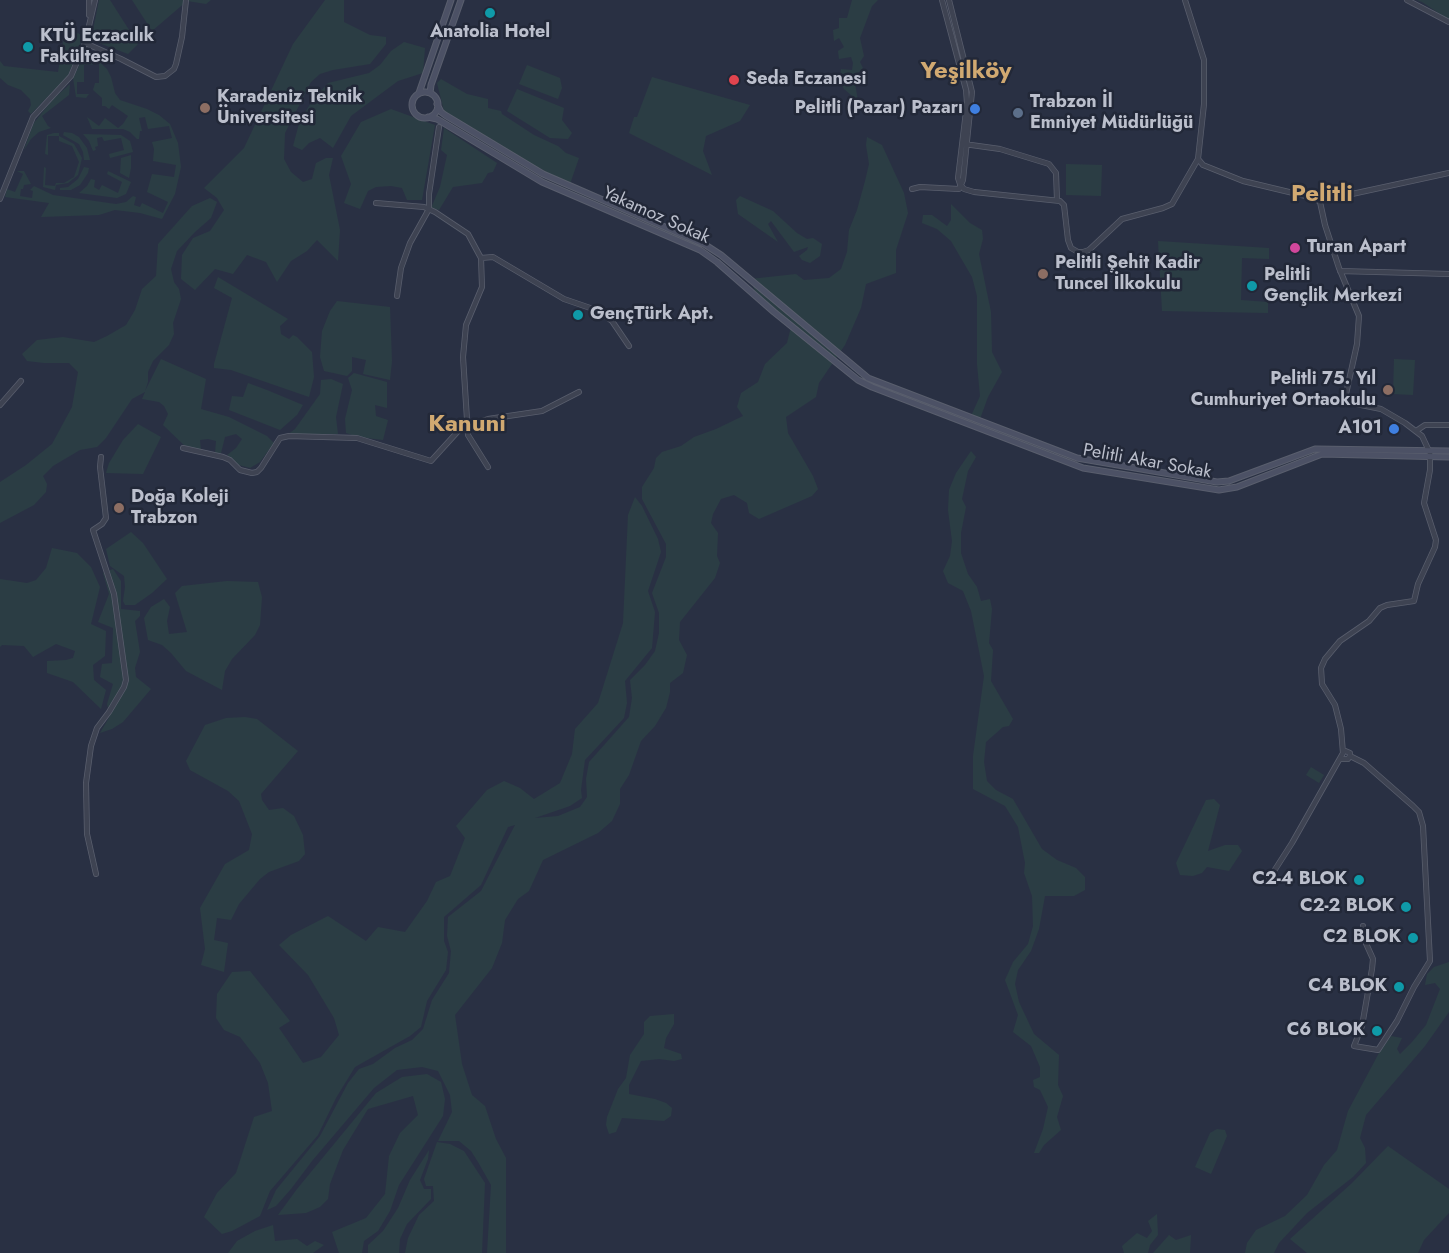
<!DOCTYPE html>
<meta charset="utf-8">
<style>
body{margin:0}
canvas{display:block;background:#293043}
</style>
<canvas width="1449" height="1253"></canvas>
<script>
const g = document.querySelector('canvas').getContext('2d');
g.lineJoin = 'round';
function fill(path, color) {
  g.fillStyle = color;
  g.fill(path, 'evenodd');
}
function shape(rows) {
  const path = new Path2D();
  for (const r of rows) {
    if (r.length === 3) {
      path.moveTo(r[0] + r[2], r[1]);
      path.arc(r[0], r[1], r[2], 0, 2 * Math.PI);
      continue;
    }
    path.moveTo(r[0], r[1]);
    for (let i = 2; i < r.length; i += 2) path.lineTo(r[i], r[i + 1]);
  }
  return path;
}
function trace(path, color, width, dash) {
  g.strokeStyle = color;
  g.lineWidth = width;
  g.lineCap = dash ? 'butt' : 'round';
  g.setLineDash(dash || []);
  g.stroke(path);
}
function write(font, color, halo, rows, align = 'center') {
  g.font = font + ' Jost,sans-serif';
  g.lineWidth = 5;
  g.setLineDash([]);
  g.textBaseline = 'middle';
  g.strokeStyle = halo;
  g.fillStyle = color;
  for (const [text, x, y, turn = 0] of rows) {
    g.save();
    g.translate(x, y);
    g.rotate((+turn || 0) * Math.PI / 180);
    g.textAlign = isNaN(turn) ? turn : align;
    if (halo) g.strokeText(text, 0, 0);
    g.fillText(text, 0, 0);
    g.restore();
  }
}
fill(shape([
 [99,0,110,0,138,44,128,54,91,40],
 [132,0,211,0,206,4,187,1,152,31],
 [325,0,344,0,344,22,370,35,386,37,386,44,370,64,333,70,320,74,311,82,285,133,284,159,291,172,303,182,312,179,316,163,326,158,333,158,329,175,340,230,338,261,317,240,307,251,291,261,277,282,266,262,247,255,233,274,215,269,195,290,181,279,182,255,193,238,210,231,224,210,217,198,204,188,244,148,293,44],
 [852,0,878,0,872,6,860,38,864,56,860,62,863,68,854,77,858,101,844,89,837,78,840,76,841,69,852,70,853,63,851,57,839,59,838,51,844,47,839,38,834,41,833,30,839,28,839,18,847,18],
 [1417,0,1449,0,1449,20,1422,2],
 [78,33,83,37,68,76,31,114,28,111,31,105,30,99,21,90,8,85,0,78,0,61,4,66,58,72,64,37],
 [404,42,425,48,423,73,398,81,351,116,333,148,320,138,309,143,302,150,293,146,300,120,313,100,328,83,369,73,380,65,391,51],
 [87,50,107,69,111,77,115,93,120,100,147,109,159,115,170,124,178,143,181,167,175,194,162,219,140,213,115,210,99,215,41,217,49,203,5,197,7,189,15,192,23,174,17,171,24,171,31,184,24,185,23,189,21,189,20,196,32,198,33,191,30,190,34,186,53,195,116,204,126,202,133,196,136,197,134,205,140,207,142,203,163,213,168,202,147,192,152,174,174,177,176,165,153,161,154,149,152,142,172,138,169,126,148,129,145,117,139,118,142,131,140,131,139,139,137,139,130,132,123,129,92,129,87,117,99,126,105,118,118,128,123,124,128,116,112,105,109,109,105,106,102,106,102,98,93,90,95,83,99,83,99,64,84,65,84,82,77,82,77,94,89,94,86,98,76,97,73,78],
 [527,65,560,78,562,88,558,99,519,84],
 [652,77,750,105,740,121,706,136,703,151,712,175,629,133,634,117,637,117],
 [441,79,467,94,488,99,488,108,501,111,502,114,534,135,558,146,566,153,579,158,570,184,537,167,444,111,437,83],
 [70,84,69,95,42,116,48,126,51,128,39,132,31,139,24,150,33,124,53,99],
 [517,89,564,108,562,120,572,133,568,139,550,138,507,111],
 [391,109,435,125,422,200,407,200,402,188,391,186,376,187,368,191,360,209,344,203,351,184,341,156,361,122],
 [444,128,497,163,493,172,488,173,482,183,453,187,439,210,431,208,440,187,447,155,441,150],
 [64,132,72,133,79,137,87,148,90,160,84,160,83,152,79,144,63,135],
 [54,133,59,133,59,136,74,144,82,158,78,175,68,183,56,185,55,190,43,187,44,167,46,168,45,185,55,186,56,183,64,183,74,177,79,162,72,146,59,141,59,136,48,136,48,155,45,154,47,135],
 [83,134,121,135,130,141,133,152,110,158,109,154,124,150,121,138,104,141,102,137,97,138,98,146,95,147,96,150,93,151,89,141],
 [867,137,882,145,904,193,908,213,896,250,896,273,866,284,861,308,845,345,819,383,816,397,786,417,788,433,813,476,818,489,812,496,759,519,749,513,747,503,734,495,721,499,713,514,711,523,718,533,717,556,720,563,715,578,680,622,679,640,687,655,683,673,670,683,670,692,666,708,655,726,641,741,629,775,620,789,620,804,612,821,598,833,543,860,529,891,518,899,505,920,502,943,492,968,455,1015,462,1064,472,1095,485,1106,496,1139,506,1158,506,1253,487,1253,491,1185,478,1162,471,1151,459,1141,438,1141,452,1112,450,1095,438,1071,422,1067,397,1070,374,1088,312,1161,291,1189,276,1206,267,1210,276,1190,320,1136,348,1083,359,1069,373,1064,395,1048,412,1040,423,1029,432,1000,449,973,451,951,447,936,448,917,481,891,515,825,508,827,481,885,444,917,444,941,448,952,446,970,427,1001,421,1027,410,1036,355,1067,336,1098,318,1135,270,1191,260,1216,232,1231,222,1234,204,1217,217,1193,236,1173,254,1117,272,1111,268,1083,260,1063,240,1037,224,1030,216,1018,217,994,232,972,250,971,290,1021,279,1028,303,1063,321,1057,339,1035,334,1018,308,975,279,945,291,935,328,916,366,941,378,927,405,932,427,901,436,882,450,876,465,838,456,826,487,790,504,781,520,788,534,799,560,783,572,754,575,729,598,703,623,623,628,515,635,497,642,506,658,539,661,552,648,591,655,612,652,648,625,681,627,703,624,718,585,760,581,790,582,798,570,806,535,818,558,816,580,807,587,797,586,779,589,762,629,717,632,698,630,680,645,665,655,651,659,633,659,613,652,593,666,557,666,544,642,499,642,487,654,468,656,458,662,452,681,446,694,437,716,429,743,416,737,407,741,393,758,382,765,364,787,343,791,327,755,291,750,279,796,274,804,280,829,278,841,269,847,252,849,230,857,210,865,181,869,164,866,145],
 [131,155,131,168,129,178,120,173,121,158],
 [1066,164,1102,165,1101,196,1066,195],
 [84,167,89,168,88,173,80,185,71,190,60,190,60,188,68,187,78,179],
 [108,171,131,182,126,194,117,198,79,193,87,186,91,179,95,180,94,187,99,190,102,185,118,193,122,182,107,174],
 [740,196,773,211,797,233,807,239,813,238,822,244,820,256,810,263,802,260,799,256,807,250,808,247,794,252,771,221,768,224,778,242,738,214,736,200],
 [210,198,217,202,211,218,195,232,177,251,171,269,174,282,179,289,181,299,173,323,174,334,169,345,153,361,148,372,148,382,145,391,161,359,206,379,201,409,229,417,267,436,274,443,260,462,250,468,235,464,227,455,236,448,242,439,236,434,225,437,221,453,215,453,216,441,208,439,200,440,201,450,187,448,163,425,168,414,164,406,159,402,142,399,145,392,132,399,106,438,97,447,80,450,53,466,43,476,47,484,46,492,34,505,0,523,0,482,26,465,52,444,72,407,78,372,69,363,44,363,27,361,22,354,37,340,63,337,94,342,107,336,126,325,135,310,142,289,156,276,158,244,192,206],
 [951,204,970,223,982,230,983,239,979,254,991,312,992,352,1002,372,988,397,980,419,974,422,971,416,980,396,977,364,977,296,972,277,951,241,937,229,922,223,923,215,932,215,947,226,951,220],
 [1158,241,1269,248,1269,259,1242,258,1241,300,1268,302,1268,313,1162,311],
 [218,277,288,319,280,326,281,334,289,339,293,335,297,337,312,352,314,377,309,397,231,370,214,368,214,364,232,298,214,288],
 [337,301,390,307,392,361,390,380,363,374,366,360,352,357,352,371,347,376,324,371,320,357,322,331,330,311],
 [1394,359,1415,360,1413,395,1393,394],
 [354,373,387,382,387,408,375,405,376,416,388,420,383,440,358,437,346,433,345,419,352,390,348,378],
 [331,379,343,384,336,417,338,434,287,435,295,429,320,394,321,380],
 [248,383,267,390,303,405,297,415,280,430,229,410,232,396,243,397],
 [138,424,161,437,143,474,106,473,109,463,123,440],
 [971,451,976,457,968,471,962,499,966,507,961,533,961,553,968,574,977,587,981,601,990,599,992,609,989,643,993,650,991,681,1013,719,1009,726,1003,727,986,742,984,762,987,781,996,790,1013,799,1042,849,1057,860,1076,868,1085,877,1085,890,1074,896,1045,896,1039,929,1031,951,1018,970,1015,984,1019,1002,1034,1034,1059,1055,1058,1085,1063,1096,1057,1117,1061,1130,1044,1145,1039,1153,1034,1153,1043,1129,1048,1107,1040,1090,1034,1087,1033,1080,1040,1077,1040,1067,1031,1046,1013,1032,1018,1015,1005,980,1013,962,1028,944,1033,926,1032,896,1024,873,1025,863,1018,827,1005,806,973,789,973,756,984,676,971,611,963,591,948,583,943,571,950,556,952,541,948,510,949,490,956,473],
 [131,532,143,543,167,579,152,593,135,605,125,605,123,601,125,587,124,576,110,566,106,549],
 [52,548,77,553,91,567,100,587,91,624,106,631,105,656,93,665,94,680,106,690,101,709,73,682,47,673,47,661,66,660,73,658,75,651,56,644,33,657,24,646,2,645,0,647,0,579,27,583,36,580,46,568],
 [113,569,121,581,121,609,140,611,140,616,135,621,140,652,135,668,136,677,151,689,123,722,112,729,100,733,110,716,107,704,113,684,100,677,102,664,112,663,113,628,98,622,109,594,103,573],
 [227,581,258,582,262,597,260,625,255,635,232,659,225,671,222,690,186,671,171,653,162,645,148,640,144,618,151,607,164,599,170,607,167,621,169,634,187,632,175,593,182,586],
 [245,717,257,719,298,751,261,794,262,800,269,810,283,808,294,816,303,835,305,854,299,861,269,872,260,879,239,904,231,920,217,918,214,940,228,943,224,972,201,965,205,949,200,908,225,864,249,850,252,834,239,801,228,791,190,770,186,761,205,725,226,718],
 [1311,767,1324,775,1319,783,1306,775],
 [1214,799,1220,805,1208,851,1225,845,1238,845,1242,851,1229,871,1207,867,1202,873,1193,876,1180,875,1176,863,1206,800],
 [1449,962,1449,1012,1425,1046,1366,1115,1360,1138,1365,1148,1366,1163,1353,1177,1307,1213,1279,1243,1274,1253,1245,1253,1247,1243,1256,1230,1285,1216,1307,1195,1324,1165,1337,1150,1348,1111,1380,1051,1391,1036,1402,1038,1397,1049,1400,1054,1412,1042,1426,1025,1440,989,1435,983,1425,985,1427,974,1434,967],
 [674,1014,674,1024,666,1038,664,1048,681,1054,682,1059,674,1061,659,1059,641,1061,629,1085,629,1094,655,1099,666,1103,672,1108,671,1116,664,1121,622,1118,616,1132,609,1134,606,1125,607,1117,618,1089,626,1078,630,1055,644,1034,644,1022,650,1016],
 [427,1074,441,1082,445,1099,443,1116,399,1185,390,1211,378,1231,364,1241,362,1253,339,1253,332,1232,366,1218,385,1194,389,1156,400,1133,418,1115,413,1096,368,1109,343,1150,330,1184,328,1199,320,1207,306,1213,278,1215,297,1189,376,1093,402,1077],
 [1217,1129,1225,1130,1227,1136,1211,1174,1195,1167,1210,1133],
 [437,1142,450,1144,464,1151,485,1183,482,1253,405,1253,408,1238,419,1215,434,1201,433,1186,426,1186,424,1179],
 [1388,1146,1449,1189,1449,1213,1424,1240,1418,1253,1307,1253,1290,1239,1352,1183],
 [429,1150,428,1159,420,1180,424,1189,431,1189,431,1199,407,1224,400,1239,399,1253,368,1253,368,1245,383,1231,398,1208,410,1180],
 [1157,1214,1158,1235,1150,1245,1148,1253,1124,1253,1122,1246,1137,1233,1147,1238,1152,1231,1148,1221],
 [273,1225,275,1241,297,1239,307,1246,315,1241,324,1245,313,1253,228,1253,237,1241,255,1231],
 [1169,1235,1176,1240,1191,1235,1190,1253,1153,1253]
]), '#2b3d44');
const tertiary = shape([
 [89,0,89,15],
 [942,0,966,90,967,103,958,178,960,184],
 [1185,0,1204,60,1204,104,1198,159,1203,165,1243,181,1314,198,1320,202,1325,225,1339,268,1359,316,1357,344,1346,394,1348,400,1351,403,1381,409,1405,423,1422,436,1430,453,1430,470,1424,503,1436,540,1435,547,1418,584,1414,601,1387,605,1380,608,1369,621,1340,641,1325,659,1321,668,1322,684,1335,705,1341,729,1343,753,1292,843,1267,882],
 [1407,0,1449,22],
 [85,43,121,59,156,77,165,76,174,69,176,64,182,37,186,0],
 [964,144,1000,149,1049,164,1056,173,1057,200],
 [960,184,964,189,974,192,1060,201,1064,205,1068,240,1071,248,1078,252,1083,252,1089,250,1122,219,1163,208,1172,204,1198,159],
 [912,189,920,187,959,189,963,180,972,92,949,0],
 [1296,192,1352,194,1449,173],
 [0,199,33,117,71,76,85,43,95,0],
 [376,203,424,207,435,212,468,234,481,258,493,257,564,299,599,311,612,321,629,346],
 [481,258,482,287,466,325,463,357,468,435,488,467],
 [1340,271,1449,274],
 [397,296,401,268,410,243,429,209,429,194,439,127],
 [0,405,21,381],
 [1416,431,1425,425,1449,425],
 [183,448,223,457,230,460,240,470,252,473,257,472,261,468,280,438,289,436,357,438,431,461,461,428,488,419,542,411,579,392],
 [1350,756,1364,763,1413,806,1419,812,1423,826,1430,961,1414,987,1397,1021,1378,1050,1354,1046,1362,1026,1372,969,1373,959,1364,939,1363,926],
 [1340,759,1348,759,1350,756,1350,753,1343,750],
 [96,874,87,834,86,783,91,746,97,728,109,712,124,687,126,680,114,594,93,530,102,524,106,518,100,467,101,457]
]);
const secondary = shape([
 [425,105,13],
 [419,93,451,0],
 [430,93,431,85,461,0],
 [437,104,441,112,445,115,543,174,704,244,721,255,868,378,1077,458,1217,482,1229,481,1315,449,1449,451],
 [428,117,437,119,542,182,700,250,717,262,774,312,858,380,872,387,1083,468,1219,490,1237,487,1322,454,1449,457]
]);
trace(tertiary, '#595e6d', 6);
trace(secondary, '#595e6d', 7);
trace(tertiary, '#3e4352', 4.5);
trace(secondary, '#4c5165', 5);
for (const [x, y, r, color] of [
 [490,13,6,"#0f9aa8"],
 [28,47,6,"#0f9aa8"],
 [734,80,6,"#e0444e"],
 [205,108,6,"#8d6e63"],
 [975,109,6,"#3f7fe0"],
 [1018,113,6,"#5c6f8a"],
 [1295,248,6,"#d1479c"],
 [1043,274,6,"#8d6e63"],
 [1252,286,6,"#0f9aa8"],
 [578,315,6,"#0f9aa8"],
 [1388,390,6,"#8d6e63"],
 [1394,429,6,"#3f7fe0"],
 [119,508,6,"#8d6e63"],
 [1359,880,6,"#0f9aa8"],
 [1406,907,6,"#0f9aa8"],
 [1413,938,6,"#0f9aa8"],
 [1399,987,6,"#0f9aa8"],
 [1377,1031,6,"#0f9aa8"]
]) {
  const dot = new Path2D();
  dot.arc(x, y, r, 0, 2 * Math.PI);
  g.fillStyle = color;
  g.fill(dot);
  trace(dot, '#222838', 2);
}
write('bold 18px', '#bbbfcc', '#222838', [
 ["Anatolia Hotel",490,33,"center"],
 ["KTÜ Eczacılık",40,37],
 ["Fakültesi",40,58],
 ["Seda Eczanesi",746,80],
 ["Karadeniz Teknik",217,98],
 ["Üniversitesi",217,119],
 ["Trabzon İl",1030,103],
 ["Emniyet Müdürlüğü",1030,124],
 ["Pelitli (Pazar) Pazarı",963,109,"right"],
 ["Turan Apart",1307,248],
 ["Pelitli Şehit Kadir",1055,264],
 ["Tuncel İlkokulu",1055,285],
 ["Pelitli",1264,276],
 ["Gençlik Merkezi",1264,297],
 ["GençTürk Apt.",590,315],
 ["Pelitli 75. Yıl",1376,380,"right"],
 ["Cumhuriyet Ortaokulu",1376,401,"right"],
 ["A101",1382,429,"right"],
 ["Doğa Koleji",131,498],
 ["Trabzon",131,519],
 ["C2-4 BLOK",1347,880,"right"],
 ["C2-2 BLOK",1394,907,"right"],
 ["C2 BLOK",1401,938,"right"],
 ["C4 BLOK",1387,987,"right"],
 ["C6 BLOK",1365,1031,"right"]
], 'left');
write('18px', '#bbbfcc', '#222838', [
 ["Yakamoz Sokak",656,216,24],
 ["Pelitli Akar Sokak",1147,462,10]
]);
write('bold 24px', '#d1a971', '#222838', [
 ["Yeşilköy",966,72],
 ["Pelitli",1322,195],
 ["Kanuni",467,425]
]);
</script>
